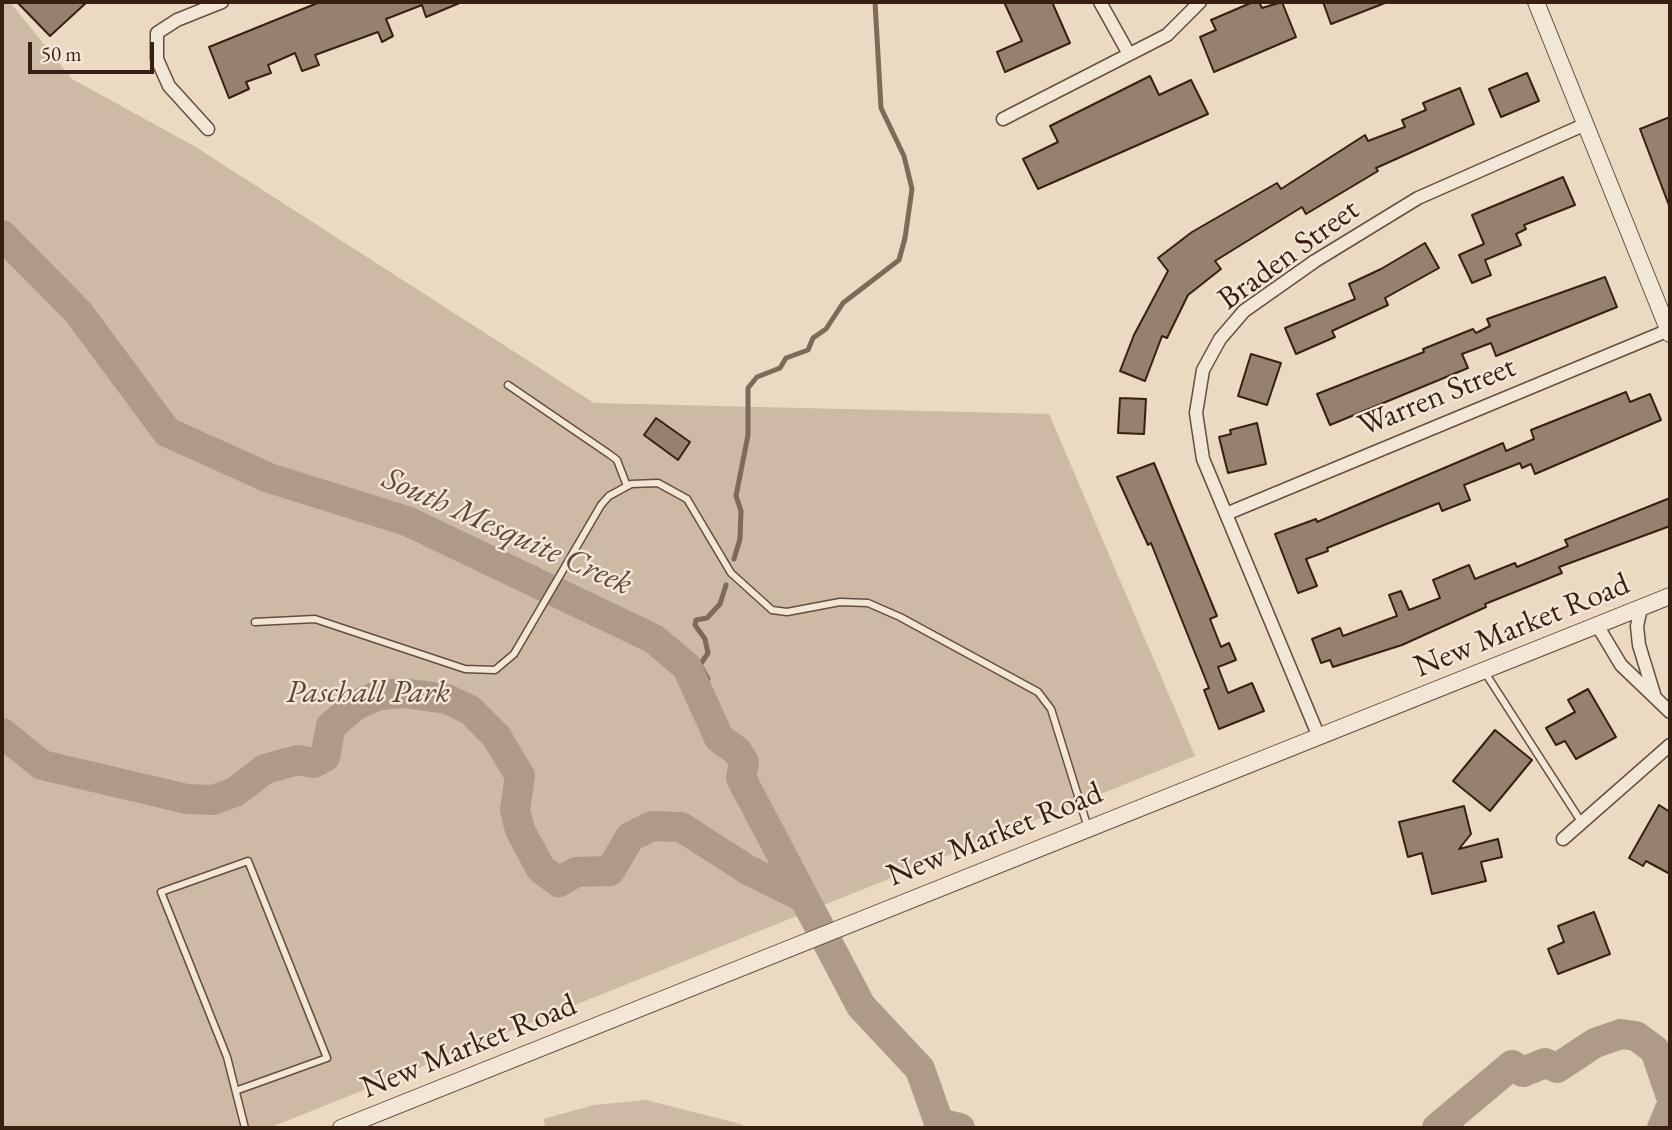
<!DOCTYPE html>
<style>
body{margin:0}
#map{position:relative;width:1672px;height:1130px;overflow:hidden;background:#ebd9c2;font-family:"EB Garamond",serif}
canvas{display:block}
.frame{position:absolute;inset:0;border:4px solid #391f12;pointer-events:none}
.scale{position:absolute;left:28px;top:42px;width:126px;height:32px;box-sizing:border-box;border:4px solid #391f12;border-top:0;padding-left:9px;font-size:21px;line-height:24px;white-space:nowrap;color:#391f12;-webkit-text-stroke:5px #f2e6d7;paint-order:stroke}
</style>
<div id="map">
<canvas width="1672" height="1130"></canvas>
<div class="frame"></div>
<div class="scale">50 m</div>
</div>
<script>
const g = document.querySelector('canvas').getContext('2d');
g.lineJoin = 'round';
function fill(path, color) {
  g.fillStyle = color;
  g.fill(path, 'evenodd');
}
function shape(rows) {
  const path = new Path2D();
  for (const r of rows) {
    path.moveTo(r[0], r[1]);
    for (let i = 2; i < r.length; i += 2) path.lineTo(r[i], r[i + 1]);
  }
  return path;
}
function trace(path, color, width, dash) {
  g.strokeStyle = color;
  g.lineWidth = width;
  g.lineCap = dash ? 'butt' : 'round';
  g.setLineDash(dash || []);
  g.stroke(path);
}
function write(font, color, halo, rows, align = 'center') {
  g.font = font + ' "EB Garamond",serif';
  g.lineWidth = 5;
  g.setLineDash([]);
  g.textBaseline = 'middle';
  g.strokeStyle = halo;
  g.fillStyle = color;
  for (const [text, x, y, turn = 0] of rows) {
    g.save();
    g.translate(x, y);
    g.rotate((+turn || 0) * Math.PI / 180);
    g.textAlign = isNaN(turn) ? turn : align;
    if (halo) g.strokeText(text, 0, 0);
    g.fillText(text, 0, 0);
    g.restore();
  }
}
fill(shape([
 [2,2,10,2,72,79,194,146,594,403,1049,414,1195,756,269,1128,2,1128],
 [646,1100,741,1124,746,1128,546,1128,543,1119,594,1105]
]), '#cdb9a4');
trace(shape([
 [734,559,740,539,741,511,736,496,748,435,748,388,757,377,780,368,786,358,808,350,813,338,826,329,843,303,899,260,905,238,912,189,904,156,881,108,875,2],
 [700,696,708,679,700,665,708,653,705,639,695,625,696,620,707,618,720,604,726,585]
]), '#7f6958', 5);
trace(shape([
 [2,235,78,312,167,432,269,478,407,521,654,639,687,667,719,738,737,751,744,762,741,778,861,1006,920,1069,939,1123,960,1128],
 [2,733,42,765,187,799,213,800,235,792,265,769,298,760,313,763,325,757,331,726,356,705,379,695,404,693,447,699,470,710,496,736,520,776,515,810,520,830,541,869,559,882,576,872,610,871,630,837,652,826,681,827,748,870,803,897],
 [1437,1128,1512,1065,1523,1072,1545,1063,1557,1068,1595,1043,1621,1034,1636,1036,1655,1050,1670,1094],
 [1662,1128,1670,1109]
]), '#ae9a86', 30);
const building = shape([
 [17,2,87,2,50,36,17,2],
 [320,2,462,2,426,17,422,5,386,19,393,36,382,42,378,32,315,55,319,65,302,71,295,53,268,65,271,73,246,82,249,89,229,98,209,47,320,2],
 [1004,2,1052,2,1070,43,1005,72,997,52,1022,41,1004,2],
 [1253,2,1259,2,1262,8,1282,2,1296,37,1214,72,1200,37,1216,30,1211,20,1253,2],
 [1323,2,1385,2,1385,3,1331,24,1323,2],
 [1527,73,1539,101,1501,117,1489,89,1527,73],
 [1150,76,1159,95,1191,80,1208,114,1038,189,1023,159,1058,142,1050,126,1150,76],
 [1460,88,1474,124,1376,168,1378,171,1306,214,1302,207,1215,261,1221,269,1188,295,1167,338,1162,336,1145,381,1120,371,1134,335,1168,271,1158,258,1192,232,1277,183,1281,189,1365,135,1368,141,1405,127,1402,120,1426,110,1423,103,1460,88],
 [1670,117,1670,208,1640,129,1670,117],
 [1563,177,1575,205,1524,225,1526,229,1516,234,1521,245,1485,260,1491,275,1472,283,1459,255,1484,244,1472,215,1563,177],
 [1425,243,1439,268,1385,298,1388,305,1332,331,1335,337,1296,354,1285,328,1355,299,1349,284,1381,269,1425,243],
 [1605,277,1617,307,1496,356,1491,343,1462,354,1468,368,1330,425,1317,394,1424,352,1423,349,1473,329,1476,333,1490,326,1487,319,1605,277],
 [1251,354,1281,363,1267,405,1238,396,1251,354],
 [1626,392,1630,402,1650,394,1661,420,1535,474,1531,464,1522,468,1520,463,1464,485,1470,500,1442,511,1439,503,1327,548,1328,551,1306,559,1317,586,1298,593,1275,534,1316,519,1317,522,1503,443,1506,451,1534,439,1531,430,1626,392],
 [1120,398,1146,399,1144,434,1118,433,1120,398],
 [656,418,690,442,678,460,644,435,656,418],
 [1257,423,1266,464,1228,473,1219,437,1231,434,1230,430,1257,423],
 [1154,463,1217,616,1210,619,1221,647,1229,643,1236,660,1218,667,1228,693,1252,683,1264,711,1219,729,1204,690,1209,688,1151,543,1148,545,1117,477,1154,463],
 [1670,498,1670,526,1559,567,1562,573,1485,604,1486,607,1402,645,1333,667,1330,660,1321,663,1312,639,1340,628,1343,636,1397,616,1389,595,1401,591,1409,610,1440,598,1433,580,1469,565,1475,579,1515,563,1517,567,1568,546,1565,540,1670,498],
 [1588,689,1616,737,1576,759,1565,741,1556,745,1546,728,1575,712,1568,700,1588,689],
 [1495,730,1532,760,1490,811,1453,781,1495,730],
 [1659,805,1670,812,1670,874,1646,861,1643,866,1629,858,1659,805],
 [1464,806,1471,834,1459,849,1498,839,1502,857,1481,862,1486,881,1432,894,1422,853,1408,857,1399,822,1464,806],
 [1594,912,1610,954,1558,974,1548,949,1564,942,1558,926,1594,912]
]);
fill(building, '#96806e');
trace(building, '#391f12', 2);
const service = shape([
 [508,385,609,454,617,460,627,486],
 [255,622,315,619,465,669,495,670,514,654,601,505,609,496,631,484,658,483,687,499,731,573,772,610,787,612,840,602,868,603,900,617,1038,692,1051,709,1088,828],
 [1484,671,1582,823],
 [238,1090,327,1058,248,861,161,892,227,1057,245,1128]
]);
const minor = shape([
 [1100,2,1129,54],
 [1003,119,1167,35,1200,2],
 [208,129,169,86,157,59,157,33,177,20,222,2],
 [1226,514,1669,330],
 [1641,608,1637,626,1639,645,1654,694],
 [1597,625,1621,665,1670,712],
 [1319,737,1203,459,1196,413,1203,370,1220,339,1244,311,1315,261,1418,198,1586,124],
 [1563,839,1670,745]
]);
const tertiary = shape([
 [1536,2,1670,334],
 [341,1128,1670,596]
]);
trace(service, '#664e3e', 9);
trace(minor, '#664e3e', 15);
trace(tertiary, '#664e3e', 18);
trace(service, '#f2e6d7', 6);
trace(minor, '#f2e6d7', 12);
trace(tertiary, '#f2e6d7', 16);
write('32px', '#391f12', '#f2e6d7', [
 ["Braden Street",1289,255,-36],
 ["Warren Street",1437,397,-22],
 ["New Market Road",1522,626,-22],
 ["New Market Road",995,835,-22],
 ["New Market Road",469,1047,-22]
]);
write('italic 32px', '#5e4636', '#f2e6d7', [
 ["Paschall Park",368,693]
]);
write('italic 33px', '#624a3b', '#f2e6d7', [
 ["South Mesquite Creek",507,532,24]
]);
</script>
